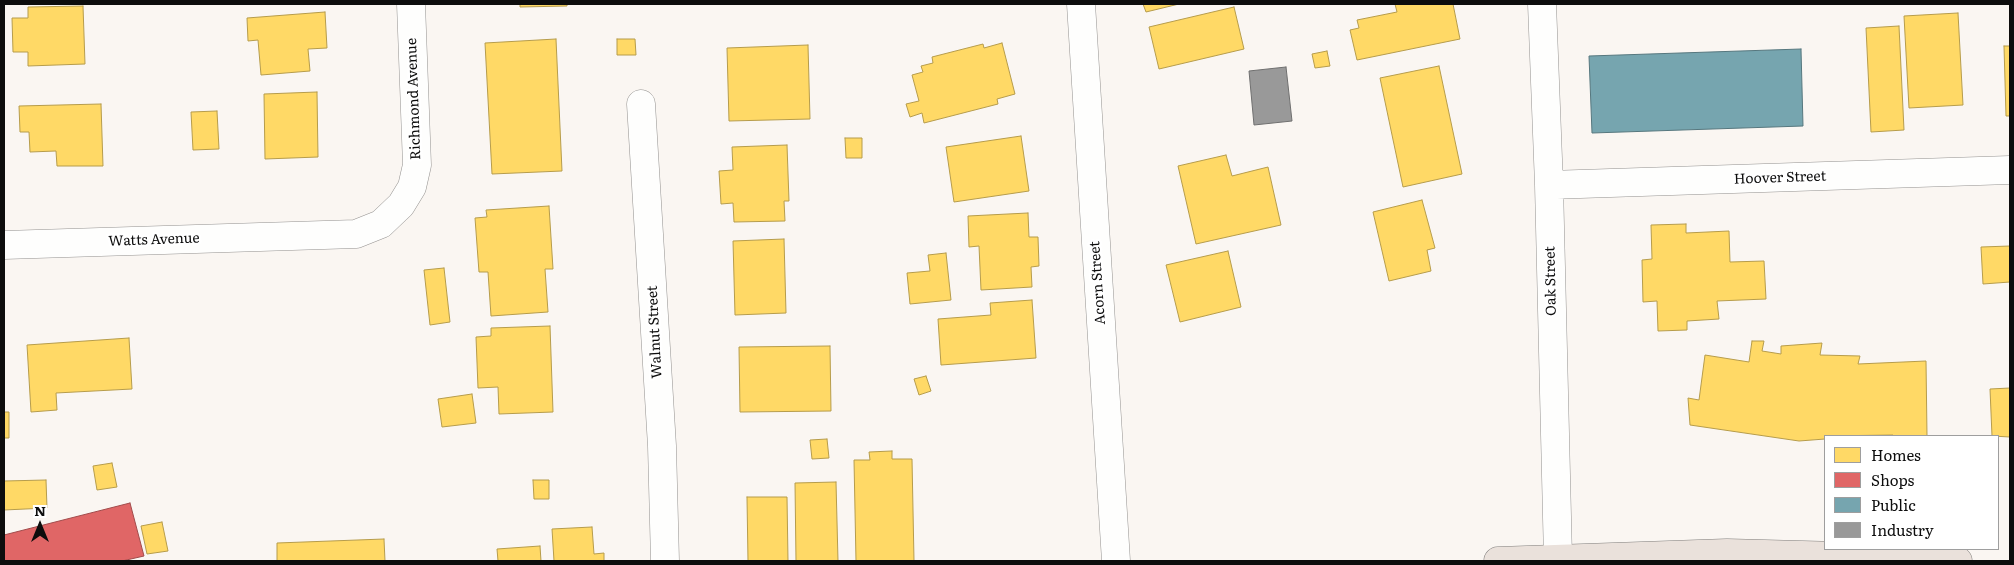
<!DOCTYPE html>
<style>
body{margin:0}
#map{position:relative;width:2014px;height:565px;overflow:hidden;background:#faf6f2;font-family:Literata,serif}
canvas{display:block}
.frame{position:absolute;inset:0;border:5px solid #0d0d0d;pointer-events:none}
.legend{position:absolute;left:1824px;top:435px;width:175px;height:115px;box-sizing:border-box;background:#fff;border:1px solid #9e9e9e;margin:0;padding:6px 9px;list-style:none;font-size:15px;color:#0d0d0d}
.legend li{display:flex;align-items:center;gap:10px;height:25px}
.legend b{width:25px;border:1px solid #9e9e9e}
.north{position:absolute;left:15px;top:500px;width:50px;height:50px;-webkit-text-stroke:4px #fff;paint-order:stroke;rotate:0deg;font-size:14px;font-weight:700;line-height:20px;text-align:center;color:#0d0d0d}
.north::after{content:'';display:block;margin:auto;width:18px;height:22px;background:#0d0d0d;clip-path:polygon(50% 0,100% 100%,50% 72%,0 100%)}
</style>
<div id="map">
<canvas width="2014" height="565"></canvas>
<div class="frame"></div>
<ul class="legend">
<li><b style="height:14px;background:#ffd966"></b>Homes</li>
<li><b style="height:14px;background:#e06666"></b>Shops</li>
<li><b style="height:14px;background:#76a5af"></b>Public</li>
<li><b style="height:14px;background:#999"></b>Industry</li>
</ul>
<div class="north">N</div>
</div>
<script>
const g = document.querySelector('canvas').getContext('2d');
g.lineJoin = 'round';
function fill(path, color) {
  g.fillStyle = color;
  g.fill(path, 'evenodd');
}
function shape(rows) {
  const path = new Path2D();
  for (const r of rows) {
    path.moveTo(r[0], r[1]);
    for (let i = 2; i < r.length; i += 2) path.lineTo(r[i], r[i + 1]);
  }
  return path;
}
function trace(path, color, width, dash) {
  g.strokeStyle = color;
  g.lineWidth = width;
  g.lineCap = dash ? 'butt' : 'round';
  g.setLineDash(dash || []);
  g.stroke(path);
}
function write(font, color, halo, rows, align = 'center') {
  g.font = font + ' Literata,serif';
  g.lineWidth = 5;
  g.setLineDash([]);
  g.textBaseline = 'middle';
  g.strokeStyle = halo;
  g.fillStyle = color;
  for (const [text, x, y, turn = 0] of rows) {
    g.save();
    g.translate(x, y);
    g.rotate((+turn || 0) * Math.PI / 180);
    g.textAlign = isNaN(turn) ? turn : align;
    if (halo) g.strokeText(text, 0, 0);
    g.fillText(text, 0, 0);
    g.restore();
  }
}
const homes = shape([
 [520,4,567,4,567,6,520,7,520,4],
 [1143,4,1179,4,1146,12,1143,4],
 [1395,4,1453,4,1460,39,1357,60,1350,30,1359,28,1357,20,1397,12,1395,4],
 [83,6,85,64,28,66,28,52,13,52,12,18,28,18,28,7,83,6],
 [1234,7,1244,49,1159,69,1149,27,1234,7],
 [325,12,327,48,308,49,310,71,261,75,258,40,248,41,247,18,325,12],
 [1958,13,1963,105,1909,108,1904,16,1958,13],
 [1899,26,1904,130,1871,132,1866,28,1899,26],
 [556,39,562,171,492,174,485,43,556,39],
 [617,39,635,39,636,55,617,55,617,39],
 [1002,43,1015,94,997,99,998,104,924,123,922,113,910,117,906,104,919,101,912,75,923,72,921,66,933,63,932,57,983,44,984,48,1002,43],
 [808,45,810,119,729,121,727,48,808,45],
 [2004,46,2010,46,2010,116,2006,116,2004,46],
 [1327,51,1330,66,1315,68,1312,54,1327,51],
 [1439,66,1462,174,1403,187,1380,78,1439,66],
 [317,92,318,157,265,159,264,94,317,92],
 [101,104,103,166,57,166,56,151,30,152,29,132,20,132,19,106,101,104],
 [217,111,219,149,193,150,191,112,217,111],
 [1021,136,1029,191,954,202,946,147,1021,136],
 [845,138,862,138,862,158,846,158,845,138],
 [787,145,789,201,784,201,785,221,734,222,733,203,721,204,719,171,733,170,732,147,787,145],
 [1226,155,1232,176,1268,167,1281,225,1196,244,1178,166,1226,155],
 [1422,200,1435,248,1427,250,1431,271,1389,281,1373,212,1422,200],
 [549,206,553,269,545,269,548,312,491,316,488,272,479,272,475,218,487,217,486,210,549,206],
 [1028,213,1029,237,1038,237,1039,266,1031,267,1032,287,981,290,979,246,969,247,968,216,1028,213],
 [1686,224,1686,233,1729,231,1730,262,1764,261,1766,299,1717,301,1719,319,1687,321,1687,330,1658,331,1657,301,1643,302,1642,260,1652,259,1651,225,1686,224],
 [784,239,786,313,735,315,733,241,784,239],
 [2010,246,2010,282,1983,284,1981,247,2010,246],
 [1228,251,1241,307,1180,322,1166,265,1228,251],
 [946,253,951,300,910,304,907,273,930,271,928,255,946,253],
 [444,268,450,322,430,325,424,270,444,268],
 [1032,300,1036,358,941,365,938,319,991,315,990,303,1032,300],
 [550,326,553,412,499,414,498,387,478,388,476,337,491,336,491,328,550,326],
 [129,338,132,389,56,393,57,410,31,412,27,345,129,338],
 [1752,341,1764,341,1762,351,1781,354,1781,346,1822,343,1820,355,1860,356,1858,364,1926,361,1927,436,1894,436,1893,435,1825,436,1825,439,1799,441,1690,425,1688,398,1699,400,1705,355,1749,362,1752,341],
 [830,346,831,411,740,412,739,347,830,346],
 [926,376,931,391,919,395,914,379,926,376],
 [2010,388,2010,437,1992,436,1990,389,2010,388],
 [472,394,476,423,442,427,438,399,472,394],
 [4,412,9,412,9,438,4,438,4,412],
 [827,439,829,458,812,459,810,440,827,439],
 [892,451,892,459,912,459,914,561,856,561,854,460,870,460,869,452,892,451],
 [112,463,117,487,97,490,93,466,112,463],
 [46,480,47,508,4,510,4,481,46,480],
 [533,480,549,480,549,499,534,499,533,480],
 [836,482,838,561,796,561,795,483,836,482],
 [747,497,787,497,788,561,748,561,747,497],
 [162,522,168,551,147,554,141,526,162,522],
 [592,527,594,554,604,553,604,561,554,561,552,529,592,527],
 [384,539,385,561,277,561,277,543,384,539],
 [540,546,541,561,498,561,497,549,540,546]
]);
fill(homes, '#ffd966');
trace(homes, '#b69c4b', 1);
const shops = shape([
 [130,503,144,556,122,561,4,561,4,535,130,503]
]);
fill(shops, '#e06666');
trace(shops, '#a14b4b', 1);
const public = shape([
 [1801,49,1803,126,1592,133,1589,56,1801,49]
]);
fill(public, '#76a5af');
trace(public, '#56777e', 1);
const industry = shape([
 [1286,67,1292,121,1254,125,1249,71,1286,67]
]);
fill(industry, '#999');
trace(industry, '#6f6f6f', 1);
const street = shape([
 [1081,4,1116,561],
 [1542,4,1549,185,1558,558],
 [641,104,662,446,665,561],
 [1549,185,2010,170],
 [4,245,356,234,381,224,401,205,412,187,417,165,411,4]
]);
const primary = shape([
 [1498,561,1727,553,1915,558,1958,561]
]);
trace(street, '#949290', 29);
trace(primary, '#817f7d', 29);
trace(street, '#fefefd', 28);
trace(primary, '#eae1db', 28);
write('14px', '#0d0d0d', '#fff', [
 ["Richmond Avenue",414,99,-92],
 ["Hoover Street",1780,178,-2],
 ["Watts Avenue",154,240,-2],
 ["Oak Street",1551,281,-91],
 ["Acorn Street",1098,283,-94],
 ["Walnut Street",655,332,-93]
]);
</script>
